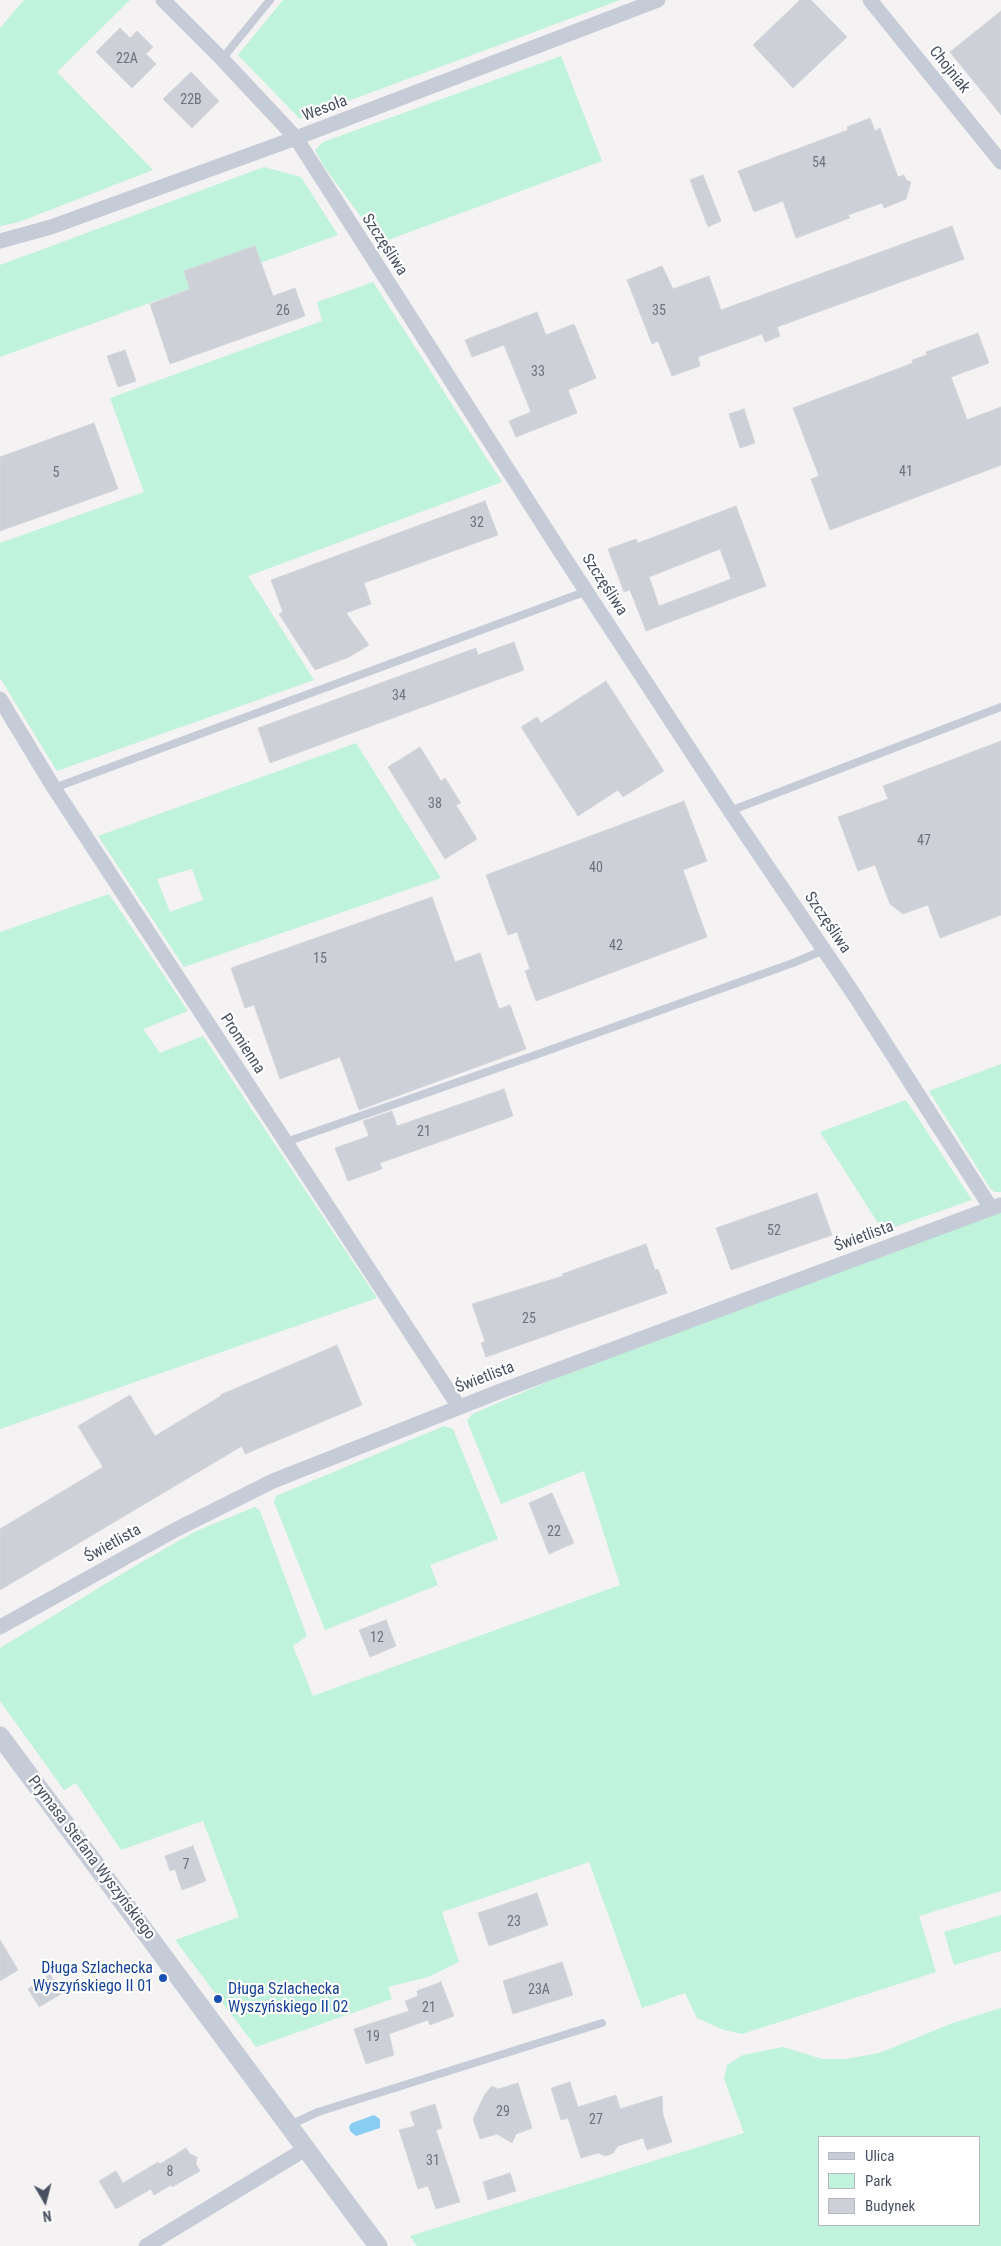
<!DOCTYPE html>
<meta charset="utf-8">
<style>
body{margin:0}
#map{position:relative;width:1001px;height:2246px;overflow:hidden;background:#f4f2f2;font-family:"Roboto Condensed",sans-serif}
canvas{display:block}
.legend{position:absolute;left:818px;top:2136px;width:162px;height:90px;box-sizing:border-box;background:#fff;border:1px solid #b6b9c0;margin:0;padding:6px 9px;list-style:none;font-size:15px;color:#485161}
.legend li{display:flex;align-items:center;gap:10px;height:25px}
.legend b{width:25px;border:1px solid #b6b9c0}
.north{position:absolute;left:20px;top:2176px;width:50px;height:50px;-webkit-text-stroke:4px #fff;paint-order:stroke;rotate:172deg;font-size:14px;font-weight:700;line-height:20px;text-align:center;color:#485161}
.north::after{content:'';display:block;margin:auto;width:18px;height:22px;background:#485161;clip-path:polygon(50% 0,100% 100%,50% 72%,0 100%)}
</style>
<div id="map">
<canvas width="1001" height="2246"></canvas>
<ul class="legend">
<li><b style="height:6px;background:#c5cbd7"></b>Ulica</li>
<li><b style="height:14px;background:#bff3db"></b>Park</li>
<li><b style="height:14px;background:#cdd0d6"></b>Budynek</li>
</ul>
<div class="north">N</div>
</div>
<script>
const g = document.querySelector('canvas').getContext('2d');
g.lineJoin = 'round';
function fill(path, color) {
  g.fillStyle = color;
  g.fill(path, 'evenodd');
}
function shape(rows) {
  const path = new Path2D();
  for (const r of rows) {
    path.moveTo(r[0], r[1]);
    for (let i = 2; i < r.length; i += 2) path.lineTo(r[i], r[i + 1]);
  }
  return path;
}
function trace(path, color, width, dash) {
  g.strokeStyle = color;
  g.lineWidth = width;
  g.lineCap = dash ? 'butt' : 'round';
  g.setLineDash(dash || []);
  g.stroke(path);
}
function write(font, color, halo, rows, align = 'center') {
  g.font = font + ' "Roboto Condensed",sans-serif';
  g.lineWidth = 4.5;
  g.setLineDash([]);
  g.textBaseline = 'middle';
  g.strokeStyle = halo;
  g.fillStyle = color;
  for (const [text, x, y, turn = 0] of rows) {
    g.save();
    g.translate(x, y);
    g.rotate((+turn || 0) * Math.PI / 180);
    g.textAlign = isNaN(turn) ? turn : align;
    if (halo) g.strokeText(text, 0, 0);
    g.fillText(text, 0, 0);
    g.restore();
  }
}
fill(shape([
 [24,0,130,0,57,72,153,170,19,222,0,226,0,28],
 [283,0,620,0,300,119,238,55],
 [561,56,602,161,380,243,323,165,315,150,323,142],
 [264,167,301,177,338,235,0,357,0,265],
 [373,282,502,482,248,576,314,680,57,771,0,678,0,543,144,492,110,398,322,321,317,302],
 [356,743,441,878,184,967,98,836],
 [192,869,203,900,170,912,157,879],
 [109,894,188,1011,143,1029,160,1053,203,1036,377,1298,0,1429,0,932],
 [1001,1064,1001,1192,994,1192,990,1188,929,1091],
 [906,1100,972,1200,883,1231,820,1132],
 [1001,1212,1001,1891,919,1916,936,1972,742,2034,724,2030,697,2018,685,1993,642,2008,589,1862,442,1912,459,1962,428,1977,388,1987,392,1999,256,2047,175,1940,239,1917,203,1821,121,1850,76,1783,64,1790,0,1701,0,1648,140,1563,196,1531,255,1507,260,1511,307,1636,293,1646,313,1696,620,1585,584,1471,501,1504,467,1421,472,1414,554,1379],
 [444,1426,453,1429,498,1539,430,1565,438,1585,325,1630,274,1502,276,1496],
 [1001,1915,1001,1951,954,1965,944,1932],
 [1001,2008,1001,2246,417,2246,410,2236,744,2133,724,2079,727,2065,743,2055,783,2047,822,2059,846,2059,879,2053,953,2023],
 [980,2137,980,2225,820,2225,820,2137]
]), '#bff3db');
fill(shape([
 [374,2115,380,2119,380,2128,356,2136,350,2131,349,2126,352,2123]
]), '#8acdf2');
const building = shape([
 [800,0,811,0,847,37,793,88,753,45,800,0],
 [1001,11,1001,115,950,52,1001,11],
 [120,28,130,38,137,31,153,47,146,54,156,64,132,88,96,52,120,28],
 [191,72,219,101,192,128,163,99,191,72],
 [870,118,875,131,880,128,898,177,904,175,906,180,911,182,906,199,884,208,882,203,848,215,850,218,796,238,783,201,754,212,738,171,848,130,847,127,870,118],
 [703,175,721,221,708,227,690,180,703,175],
 [952,226,964,259,777,327,780,336,765,342,762,334,698,357,700,366,672,376,658,341,652,344,627,280,662,266,673,289,709,276,721,310,952,226],
 [255,246,273,296,295,288,305,316,170,364,150,304,190,289,184,271,255,246],
 [537,312,546,335,574,324,596,378,568,390,577,413,516,437,509,421,531,412,504,345,472,357,465,340,537,312],
 [978,333,989,363,951,377,967,420,1001,407,1001,465,830,530,811,479,819,476,793,408,913,363,912,360,927,355,926,352,978,333],
 [125,350,136,381,118,387,107,356,125,350],
 [744,409,755,443,740,448,729,414,744,409],
 [94,423,118,489,0,531,0,457,94,423],
 [485,501,498,535,364,583,371,604,346,613,369,645,349,657,315,670,279,614,283,612,271,580,485,501],
 [736,506,766,586,646,631,630,590,624,592,608,549,636,539,638,543,736,506],
 [720,549,731,579,659,606,649,577,720,549],
 [514,642,524,670,270,763,258,728,476,648,478,655,514,642],
 [606,681,664,771,623,797,618,790,578,816,521,727,537,717,541,723,606,681],
 [1001,741,1001,915,940,938,928,905,903,914,890,904,875,865,858,871,838,817,888,799,883,786,1001,741],
 [420,747,441,781,445,778,461,803,456,805,477,839,445,859,388,767,420,747],
 [684,801,707,861,683,870,707,937,536,1001,525,971,530,969,517,932,508,935,486,875,684,801],
 [432,897,455,962,480,953,499,1009,510,1005,526,1049,359,1110,340,1057,280,1079,254,1005,245,1008,231,968,432,897],
 [504,1089,513,1116,380,1163,382,1169,348,1181,335,1148,369,1136,363,1121,392,1111,397,1126,504,1089],
 [817,1193,832,1235,731,1270,716,1228,817,1193],
 [646,1244,655,1270,658,1269,667,1293,486,1357,481,1343,485,1341,472,1304,563,1276,562,1274,646,1244],
 [337,1345,362,1405,245,1454,242,1446,0,1590,0,1529,103,1467,78,1426,130,1395,155,1436,221,1396,220,1395,337,1345],
 [552,1493,574,1543,549,1554,529,1503,552,1493],
 [386,1620,396,1646,370,1657,359,1630,386,1620],
 [193,1846,206,1881,182,1890,175,1869,170,1871,165,1856,193,1846],
 [537,1893,548,1925,489,1946,478,1913,537,1893],
 [0,1940,18,1970,0,1981,0,1940],
 [562,1962,573,1995,513,2014,503,1981,562,1962],
 [50,1974,61,1994,39,2007,28,1989,50,1974],
 [441,1982,454,2016,430,2025,428,2020,389,2034,394,2055,366,2064,354,2029,409,2011,405,2001,418,1996,417,1991,441,1982],
 [570,2082,578,2107,616,2095,620,2109,662,2096,663,2115,672,2142,647,2150,643,2138,618,2146,613,2153,606,2156,598,2153,581,2158,568,2118,561,2120,551,2088,570,2082],
 [518,2083,532,2128,516,2134,512,2143,497,2134,480,2139,473,2119,485,2094,492,2086,498,2089,518,2083],
 [435,2104,442,2128,436,2130,460,2202,436,2209,428,2186,418,2189,399,2130,415,2126,410,2112,435,2104],
 [186,2148,190,2154,197,2157,196,2164,200,2171,172,2187,171,2185,154,2195,151,2189,116,2209,99,2181,116,2171,123,2183,158,2162,160,2164,186,2148],
 [510,2173,516,2191,488,2200,483,2182,510,2173]
]);
fill(building, '#cdd0d6');
trace(building, '#d5d6dd', 1);
trace(shape([
 [222,59,270,0],
 [54,788,587,591],
 [730,811,1001,707],
 [286,1142,541,1053,793,963,824,950],
 [290,2125,318,2112,602,2023]
]), '#c5cbd7', 8);
trace(shape([
 [163,0,222,59,296,138,558,548,730,811,853,993,991,1208],
 [870,0,1001,162],
 [0,241,51,227,296,138,658,0],
 [0,699,54,788,459,1407],
 [0,1627,175,1530,273,1481,498,1392,1000,1205],
 [146,2246,307,2148]
]), '#c5cbd7', 15);
trace(shape([
 [0,1736,378,2246]
]), '#c5cbd7', 19);
for (const [x, y, r, color] of [
 [163,1978,5,"#1a4fb4"],
 [218,1999,5,"#1a4fb4"]
]) {
  const dot = new Path2D();
  dot.arc(x, y, r, 0, 2 * Math.PI);
  g.fillStyle = color;
  g.fill(dot);
  trace(dot, '#fff', 2);
}
write('14px', '#69717e', null, [
 ["22A",127,59],
 ["22B",191,100],
 ["54",819,163],
 ["26",283,311],
 ["35",659,311],
 ["33",538,372],
 ["41",906,472],
 ["5",56,473],
 ["32",477,523],
 ["34",399,696],
 ["38",435,804],
 ["47",924,841],
 ["40",596,868],
 ["42",616,946],
 ["15",320,959],
 ["21",424,1132],
 ["52",774,1231],
 ["25",529,1319],
 ["22",554,1532],
 ["12",377,1638],
 ["7",186,1865],
 ["23",514,1922],
 ["23A",539,1990],
 ["21",429,2008],
 ["19",373,2037],
 ["29",503,2112],
 ["27",596,2120],
 ["31",433,2161],
 ["8",170,2172]
]);
write('16px', '#485161', '#fff', [
 ["Chojniak",949,70,51],
 ["Wesoła",325,109,-21],
 ["Szczęśliwa",384,245,57],
 ["Szczęśliwa",604,585,57],
 ["Szczęśliwa",827,923,56],
 ["Promienna",242,1044,57],
 ["Świetlista",864,1237,-20],
 ["Świetlista",485,1378,-21],
 ["Świetlista",113,1544,-29],
 ["Prymasa Stefana Wyszyńskiego",91,1858,53]
]);
write('16px', '#164399', '#fff', [
 ["Długa Szlachecka",153,1969],
 ["Wyszyńskiego II 01",153,1987],
 ["Długa Szlachecka",228,1990,"left"],
 ["Wyszyńskiego II 02",228,2008,"left"]
], 'right');
</script>
